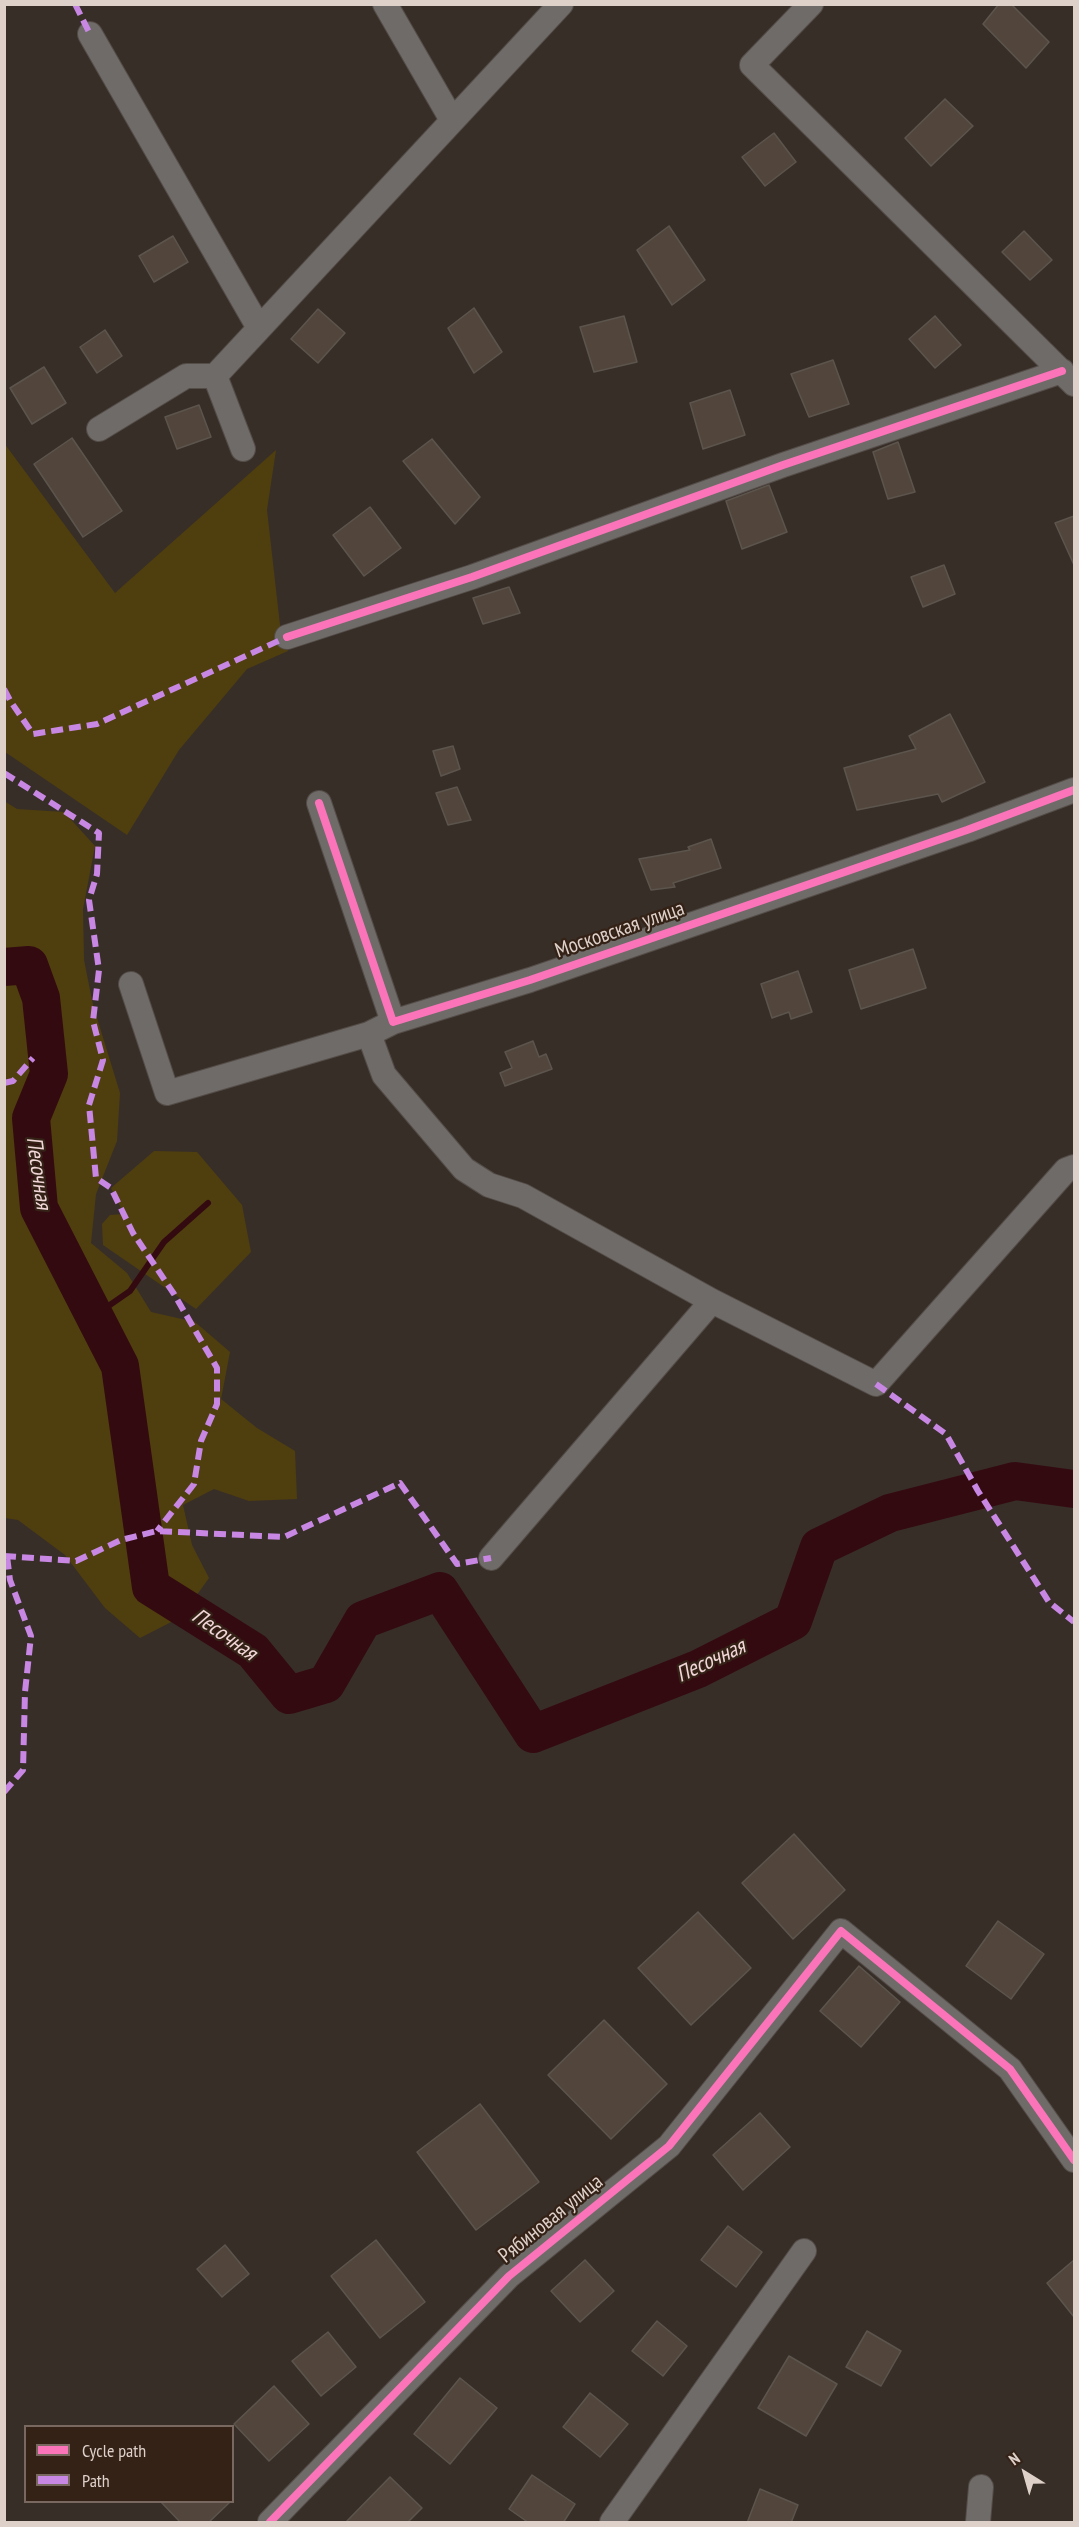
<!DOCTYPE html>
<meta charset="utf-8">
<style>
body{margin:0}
#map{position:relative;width:1079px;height:2527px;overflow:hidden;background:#382e28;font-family:"PT Sans Narrow",sans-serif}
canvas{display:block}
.frame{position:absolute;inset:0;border:6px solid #ded1ca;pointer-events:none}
.legend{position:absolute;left:24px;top:2425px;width:210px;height:78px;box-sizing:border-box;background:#342217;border:2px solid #78685f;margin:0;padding:8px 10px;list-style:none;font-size:18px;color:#ded1ca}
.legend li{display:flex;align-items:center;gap:12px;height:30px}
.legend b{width:30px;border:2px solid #78685f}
.north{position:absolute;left:995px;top:2443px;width:60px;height:60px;-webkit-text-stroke:4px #342217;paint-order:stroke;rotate:323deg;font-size:16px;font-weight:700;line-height:24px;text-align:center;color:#ded1ca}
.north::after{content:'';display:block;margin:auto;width:21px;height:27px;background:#ded1ca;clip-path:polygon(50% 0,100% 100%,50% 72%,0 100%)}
</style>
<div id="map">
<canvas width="1079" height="2527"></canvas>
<div class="frame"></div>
<ul class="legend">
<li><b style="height:8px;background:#fb73b8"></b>Cycle path</li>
<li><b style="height:8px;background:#c787e3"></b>Path</li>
</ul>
<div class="north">N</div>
</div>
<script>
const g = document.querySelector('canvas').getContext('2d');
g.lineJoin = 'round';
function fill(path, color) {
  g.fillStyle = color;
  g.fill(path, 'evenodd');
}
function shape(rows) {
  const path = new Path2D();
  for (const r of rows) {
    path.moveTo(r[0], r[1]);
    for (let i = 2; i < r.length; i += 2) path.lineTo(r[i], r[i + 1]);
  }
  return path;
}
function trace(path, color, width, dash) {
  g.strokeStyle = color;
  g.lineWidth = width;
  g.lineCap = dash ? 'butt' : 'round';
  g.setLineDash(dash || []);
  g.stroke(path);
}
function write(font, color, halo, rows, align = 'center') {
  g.font = font + ' "PT Sans Narrow",sans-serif';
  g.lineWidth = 4.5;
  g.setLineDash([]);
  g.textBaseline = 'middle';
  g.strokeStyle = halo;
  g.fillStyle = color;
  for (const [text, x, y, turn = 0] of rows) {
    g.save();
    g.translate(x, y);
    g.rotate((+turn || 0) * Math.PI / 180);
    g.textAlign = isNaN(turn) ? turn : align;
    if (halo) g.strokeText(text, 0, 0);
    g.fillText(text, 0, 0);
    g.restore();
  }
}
fill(shape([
 [4,443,115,593,276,450,267,510,280,625,288,651,247,669,179,750,127,835,5,752],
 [4,801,17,809,64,812,95,846,83,909,84,960,93,1005,120,1093,117,1141,96,1194,91,1243,127,1273,151,1312,195,1322,230,1352,221,1399,257,1428,295,1451,297,1499,249,1501,214,1489,183,1505,192,1545,209,1578,181,1617,140,1638,105,1608,65,1555,18,1520,5,1518],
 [154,1151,197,1152,242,1205,251,1252,196,1309,103,1245,102,1224,110,1215,124,1214,111,1188]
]), '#4f3f0e');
trace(shape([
 [94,1316,130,1291,164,1242,208,1203]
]), '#340a11', 6);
trace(shape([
 [4,967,29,965,41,998,49,1074,31,1118,39,1208,120,1366,151,1587,253,1651,289,1695,326,1684,363,1620,440,1591,533,1734,698,1669,793,1621,819,1547,890,1513,1015,1481,1074,1489]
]), '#340a11', 38);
const building = shape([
 [999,4,1011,4,1049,42,1026,68,983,24,999,4],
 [945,99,973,126,931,166,905,138,945,99],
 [774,133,796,162,765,186,742,157,774,133],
 [669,226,705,280,672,305,637,250,669,226],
 [1024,231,1052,260,1030,280,1002,252,1024,231],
 [173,236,188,262,154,282,139,256,173,236],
 [474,308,502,352,474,373,448,328,474,308],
 [318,309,345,333,318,363,291,339,318,309],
 [624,316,637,362,594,372,580,327,624,316],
 [935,316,961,345,935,368,909,339,935,316],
 [105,330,122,356,97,373,80,347,105,330],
 [833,360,849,404,809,417,791,374,833,360],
 [44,367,66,403,32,424,10,388,44,367],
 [730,390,745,435,703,449,690,403,730,390],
 [199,405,211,437,177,449,165,417,199,405],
 [72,438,122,511,83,537,34,464,72,438],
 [432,439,480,497,455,524,403,461,432,439],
 [898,442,915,492,888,499,873,452,898,442],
 [769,485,787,532,742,549,726,501,769,485],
 [370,507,401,548,364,576,333,535,370,507],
 [1074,516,1074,565,1055,523,1074,516],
 [944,565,955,594,923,607,911,577,944,565],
 [509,587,520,613,483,624,473,598,509,587],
 [950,714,985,782,942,802,938,794,857,810,844,768,916,749,909,736,950,714],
 [453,746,460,769,441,776,433,751,453,746],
 [457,787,471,820,448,825,436,793,457,787],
 [711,839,721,868,673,883,675,887,651,890,639,859,690,850,688,847,711,839],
 [913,949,926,988,861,1009,849,970,913,949],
 [798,971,812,1012,791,1019,789,1012,772,1018,761,984,798,971],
 [533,1041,539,1057,546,1054,552,1069,505,1086,500,1073,512,1068,505,1052,533,1041],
 [794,1834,845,1890,793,1939,742,1883,794,1834],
 [698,1912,751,1968,691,2025,638,1968,698,1912],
 [998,1921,1044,1954,1011,1999,966,1966,998,1921],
 [859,1966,900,2002,861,2047,820,2011,859,1966],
 [604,2020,667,2084,611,2139,548,2075,604,2020],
 [480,2104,539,2182,476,2230,417,2152,480,2104],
 [760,2113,790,2147,743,2190,713,2155,760,2113],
 [728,2226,762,2252,736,2287,701,2260,728,2226],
 [376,2240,425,2302,380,2338,331,2276,376,2240],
 [225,2245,249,2274,222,2297,197,2269,225,2245],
 [585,2260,614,2291,580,2322,551,2291,585,2260],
 [1074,2260,1074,2317,1047,2283,1074,2260],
 [657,2321,687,2346,663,2376,632,2351,657,2321],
 [867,2331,901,2351,881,2386,846,2367,867,2331],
 [328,2332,356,2367,321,2396,292,2361,328,2332],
 [789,2356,837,2384,806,2436,758,2408,789,2356],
 [460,2378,497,2408,450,2464,414,2434,460,2378],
 [274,2386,309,2424,269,2461,234,2424,274,2386],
 [590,2393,628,2424,600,2457,563,2427,590,2393],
 [532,2475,575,2504,563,2523,529,2523,509,2509,532,2475],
 [390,2477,422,2508,407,2523,345,2523,390,2477],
 [760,2489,798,2505,791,2523,747,2523,760,2489],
 [161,2502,230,2502,208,2523,181,2523,161,2502]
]);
fill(building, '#52463c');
trace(building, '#5c554e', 1.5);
const minor = shape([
 [385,4,452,120],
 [811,4,752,65,1074,384],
 [90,34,259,328],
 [215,376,561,4],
 [99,429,186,376,215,376,243,449],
 [287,637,472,577,783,465,1062,371],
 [319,803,393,1022,530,980,967,830,1074,790],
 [131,984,167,1093,369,1034],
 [393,1022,369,1034,384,1075,464,1169,489,1185,523,1196,712,1301,491,1558],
 [712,1301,876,1384,1066,1170,1074,1167],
 [270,2522,509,2276,669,2146,841,1931,1010,2069,1074,2160],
 [612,2522,804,2251],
 [978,2522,981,2487]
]);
trace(minor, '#544c47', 26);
trace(minor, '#6f6b69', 24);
trace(shape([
 [75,4,90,34],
 [4,689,11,702,33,734,97,724,287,637],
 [4,773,99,833,97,874,89,900,99,970,93,1021,103,1060,89,1105,96,1178,111,1188,133,1233,174,1294,217,1368,217,1404,201,1441,194,1484,157,1531],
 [4,1083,13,1081,33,1058],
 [876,1384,946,1434,978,1491,1049,1602,1074,1622],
 [4,1556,76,1561,121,1540,157,1531,284,1537,400,1483,457,1564,491,1558],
 [4,1792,23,1770,25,1692,31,1636,10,1580,7,1556]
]), '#c787e3', 6, [12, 6]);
trace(shape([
 [287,637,472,577,783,465,1062,371],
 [319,803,393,1022,530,980,967,830,1074,790],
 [270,2522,509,2276,669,2146,841,1931,1010,2069,1074,2160]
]), '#fb73b8', 8);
write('21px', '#ded1ca', '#342217', [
 ["Московская улица",620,930,-19],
 ["Рябиновая улица",551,2219,-39]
]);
write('italic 22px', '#f2d7d8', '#342217', [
 ["Песочная",38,1173,82],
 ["Песочная",224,1635,35],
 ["Песочная",711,1661,-25]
]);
</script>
